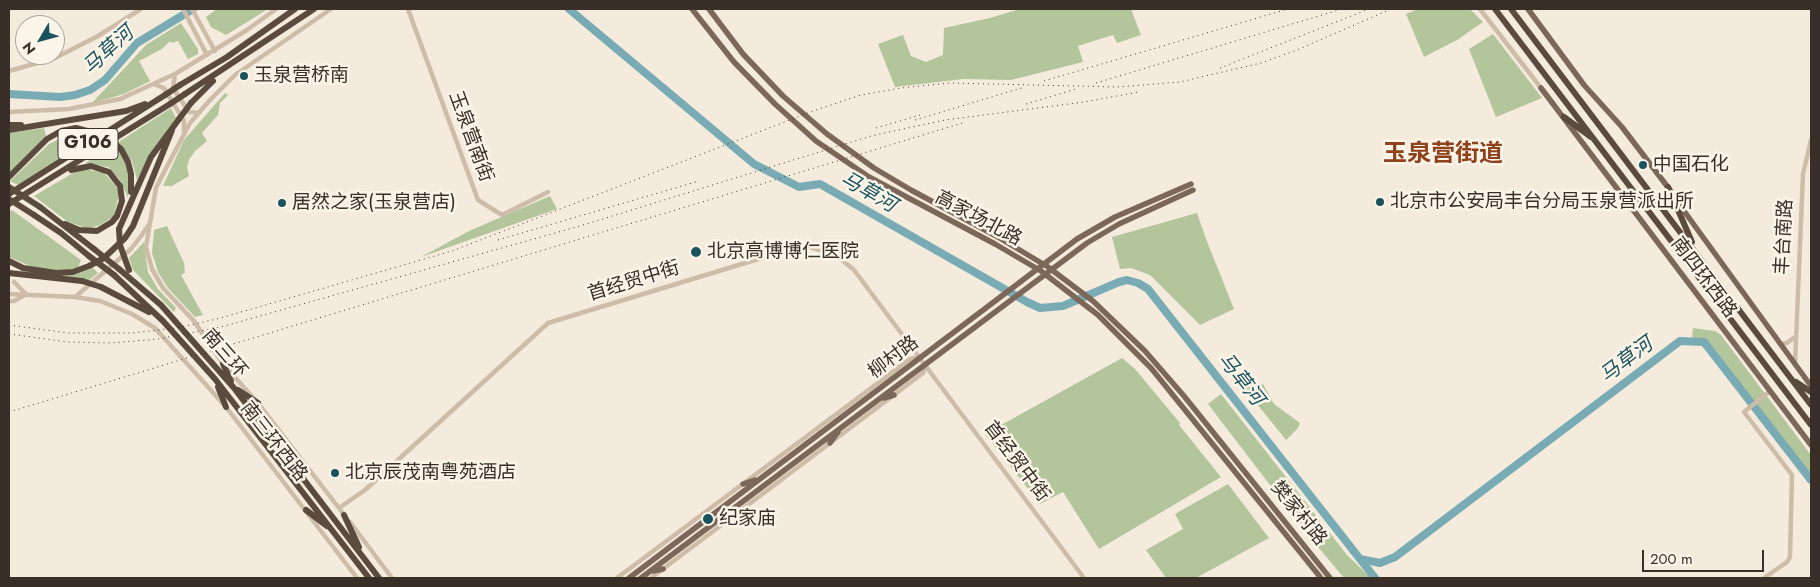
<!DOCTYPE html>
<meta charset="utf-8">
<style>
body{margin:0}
#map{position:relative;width:1820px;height:587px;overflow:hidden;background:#f4ebdc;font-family:Jost,sans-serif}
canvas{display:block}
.frame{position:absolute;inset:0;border:10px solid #392f28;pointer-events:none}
.north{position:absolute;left:15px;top:15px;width:50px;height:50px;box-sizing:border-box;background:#fbf5e9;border:1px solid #ada69c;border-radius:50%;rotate:233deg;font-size:14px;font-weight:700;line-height:20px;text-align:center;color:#392f28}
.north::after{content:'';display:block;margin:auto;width:18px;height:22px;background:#1a535e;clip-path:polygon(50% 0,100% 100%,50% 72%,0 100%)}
.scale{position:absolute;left:1642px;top:550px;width:122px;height:22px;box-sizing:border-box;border:2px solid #392f28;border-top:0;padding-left:6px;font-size:15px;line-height:18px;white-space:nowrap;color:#392f28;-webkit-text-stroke:4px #fbf5e9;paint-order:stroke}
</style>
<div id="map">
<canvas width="1820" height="587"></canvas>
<div class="frame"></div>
<div class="north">N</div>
<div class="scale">200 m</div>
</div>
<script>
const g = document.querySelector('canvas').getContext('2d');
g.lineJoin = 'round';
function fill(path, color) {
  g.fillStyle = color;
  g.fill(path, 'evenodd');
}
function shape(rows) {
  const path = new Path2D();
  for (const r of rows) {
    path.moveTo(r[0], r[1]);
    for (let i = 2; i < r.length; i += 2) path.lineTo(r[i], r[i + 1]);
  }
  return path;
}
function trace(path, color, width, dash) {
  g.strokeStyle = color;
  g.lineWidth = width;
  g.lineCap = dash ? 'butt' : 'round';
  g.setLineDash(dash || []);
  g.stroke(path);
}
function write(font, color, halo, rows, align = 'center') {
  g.font = font + ' Jost,"Noto Sans SC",sans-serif';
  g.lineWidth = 5;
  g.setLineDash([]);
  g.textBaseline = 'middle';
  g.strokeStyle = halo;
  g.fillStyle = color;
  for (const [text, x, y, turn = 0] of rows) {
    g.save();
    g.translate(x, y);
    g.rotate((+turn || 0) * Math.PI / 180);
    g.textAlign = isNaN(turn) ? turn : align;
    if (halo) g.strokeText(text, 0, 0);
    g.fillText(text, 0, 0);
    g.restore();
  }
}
fill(shape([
 [217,9,268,9,226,35,211,27,206,17],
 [1020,9,1131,9,1141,35,1117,43,1113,35,1078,46,1083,62,1011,80,963,79,895,87,878,44,903,35,911,56,926,62,943,55,944,28,990,18],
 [1418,9,1470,9,1483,22,1457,40,1424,57,1406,14],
 [181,23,198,49,198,54,188,59,178,41,172,43,170,41,162,49,139,61,150,81,124,94,92,103,146,45],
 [1493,34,1542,98,1496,117,1469,49],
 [225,93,228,95,220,103,218,115,202,133,207,141,195,151,189,160,187,167,189,176,172,186,163,186,184,140],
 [171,108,176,118,153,150,137,180,132,161,117,143],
 [44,128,46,136,9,174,9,133],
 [87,135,92,139,18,185,10,181,49,144,65,136],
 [112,147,119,152,129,169,128,198,120,180,108,167,85,163],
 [85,169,104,173,116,186,119,194,114,216,102,224,89,229,68,222,34,196,78,170],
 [550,196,557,209,421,257,469,231],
 [12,210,81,260,78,268,58,272,37,269,9,257,9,212],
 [1197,213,1206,239,1234,309,1200,325,1150,275,1131,268,1120,269,1112,237],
 [167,226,184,263,185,273,181,275,203,315,195,317,168,288,158,272,152,253,154,230],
 [144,242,148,272,158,289,176,308,174,312,133,270,129,258],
 [93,268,98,273,88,281,54,276,73,275],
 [1693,328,1715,331,1721,335,1811,455,1811,476,1712,346,1706,341,1692,337],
 [1122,358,1135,369,1180,423,1179,425,1221,477,1099,549,1063,492,1040,504,985,434],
 [1263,384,1274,404,1300,423,1298,428,1286,440,1244,388],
 [1221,394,1347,555,1371,578,1344,578,1309,536,1208,404],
 [1228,484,1269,538,1196,578,1166,578,1146,550,1183,529,1175,514]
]), '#b3c59b');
trace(shape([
 [569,9,754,164,799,187,820,184,1027,302,1040,308,1063,306,1119,282,1127,280,1138,283,1148,289,1360,559,1380,563,1395,557,1680,341,1704,342,1811,480],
 [9,94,60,97,75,95,90,90,105,80,137,43,193,9],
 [1360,559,1375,578]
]), '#79abb4', 8);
trace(shape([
 [183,9,207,55],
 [192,9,215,51],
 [408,9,478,200,502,215,548,192],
 [1480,9,1541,88],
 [9,71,55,58,98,36,141,9],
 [175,74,173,88,189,112,199,113],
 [154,84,164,88,184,121,184,131],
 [9,112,69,109,120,99,175,74,247,30,276,9],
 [150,223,146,247,152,269,163,288,194,321,223,364,258,403,345,516],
 [14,282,26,294],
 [9,294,75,297,100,301,132,314,155,328,226,407,357,578],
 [75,297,131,249,141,236,150,223,156,188,162,176,190,123,210,100,235,75,331,9],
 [9,301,14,301,25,295],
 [1780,344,1787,343,1795,337],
 [1795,364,1803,174,1811,140],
 [339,508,365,490,548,323,788,250,810,247,836,255,854,270,1084,578],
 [350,522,392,578],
 [617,578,910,359,920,357],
 [651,578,923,373,925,365],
 [1764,578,1787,562,1790,557,1792,475,1744,412,1770,391]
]), '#cdbca7', 4.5);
trace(shape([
 [692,9,734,62,775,104,816,141,869,177,995,244,1041,271,1098,315,1151,368,1321,578],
 [709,9,743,54,783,96,827,134,874,168,911,190,998,237,1048,267,1093,301,1145,351,1184,396,1330,578],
 [1528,9,1584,85,1622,127,1670,190],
 [1541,88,1811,445],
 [1676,200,1811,386],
 [884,398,894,395],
 [830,443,838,432],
 [743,484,755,480],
 [653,571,663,569],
 [629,578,1077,239,1115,217,1191,184],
 [641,578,1087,243,1119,224,1193,190]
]), '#7c6858', 5.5);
trace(shape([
 [1495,9,1811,425],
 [1511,9,1811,405],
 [180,85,227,57,295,9],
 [185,94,314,9],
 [191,103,213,81],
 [1564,117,1591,137],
 [9,125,21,125],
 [9,130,126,111,145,104],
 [114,143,121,149,128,162,131,174,131,192],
 [9,177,47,139,61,131,76,128,98,134],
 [1668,187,1692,242],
 [9,194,165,95],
 [9,204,170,104],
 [40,207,94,249],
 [34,215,61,233,89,256],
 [65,224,79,230,97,231,112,222,117,216,122,201,120,186,109,172,91,166,71,170],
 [119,229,151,157,179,119],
 [9,261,23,268,56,273,73,272,89,266,104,258,125,238,133,226,172,130],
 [119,269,161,305,234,388,379,578],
 [9,273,82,281],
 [114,275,163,321,215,379,369,578],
 [101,287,149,312],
 [223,364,231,381],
 [1796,382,1811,392],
 [218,387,226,407],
 [238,390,258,403],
 [306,510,327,526],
 [344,515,359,547]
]), '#5b4a3e', 6);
trace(shape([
 [1220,68,1369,9],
 [1044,81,1288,9],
 [1096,83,1342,9],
 [1026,104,1076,89],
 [915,120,1025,87],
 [876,128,920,115],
 [498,240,699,181],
 [9,325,68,333,132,333,176,328,217,319,452,251,813,111,861,95,901,88,949,83,1118,87,1180,82,1261,63,1297,50,1391,9],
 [9,334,68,342,111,343,158,339,221,327,580,226,871,136,945,120,1084,102,1139,92],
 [9,412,966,122]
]), '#392f28', 1, [1, 4]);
trace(shape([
 [165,95,180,85],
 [170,104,185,94],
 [179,119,191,103],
 [9,187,40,207],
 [9,199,34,215],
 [119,229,120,245,129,270],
 [94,249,119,269],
 [89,256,114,275],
 [82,281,101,287]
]), '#5b4a3e', 6);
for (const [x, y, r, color] of [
 [244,76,5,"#1a535e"],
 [1643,165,5,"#1a535e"],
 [1380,202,5,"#1a535e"],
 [282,203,5,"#1a535e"],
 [696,252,6,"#1a535e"],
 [335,473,5,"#1a535e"],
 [708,519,6,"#1a535e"]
]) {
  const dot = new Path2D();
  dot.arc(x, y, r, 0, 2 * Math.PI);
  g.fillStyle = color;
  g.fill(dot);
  trace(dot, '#fbf5e9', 2);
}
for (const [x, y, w] of [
 [88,144,60]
]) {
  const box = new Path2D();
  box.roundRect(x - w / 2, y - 15.5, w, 31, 4);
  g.fillStyle = '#fbf5e9';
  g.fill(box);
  trace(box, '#392f28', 1);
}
write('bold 18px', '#392f28', null, [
 ["G106",88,144]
]);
write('19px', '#392f28', '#fbf5e9', [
 ["玉泉营桥南",254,76],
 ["中国石化",1653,165],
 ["北京市公安局丰台分局玉泉营派出所",1390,202],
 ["居然之家(玉泉营店)",292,203],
 ["北京高博博仁医院",707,252],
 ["北京辰茂南粤苑酒店",345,473],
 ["纪家庙",719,519]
], 'left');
write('19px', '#392f28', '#fbf5e9', [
 ["玉泉营南街",470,137,70],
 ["高家场北路",978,219,28],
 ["丰台南路",1785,237,-87],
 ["南四环西路",1703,278,53],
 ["首经贸中街",634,282,-17],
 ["南三环",224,354,49],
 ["柳村路",894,358,-37],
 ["南三环西路",273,442,52],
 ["首经贸中街",1016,462,53],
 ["樊家村路",1298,514,51]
]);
write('italic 20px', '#1a535e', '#fbf5e9', [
 ["马草河",109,51,-42],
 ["马草河",868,193,30],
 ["马草河",1627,361,-37],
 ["马草河",1240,380,52]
]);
write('bold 24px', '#8f411b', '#fbf5e9', [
 ["玉泉营街道",1443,155]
]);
</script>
